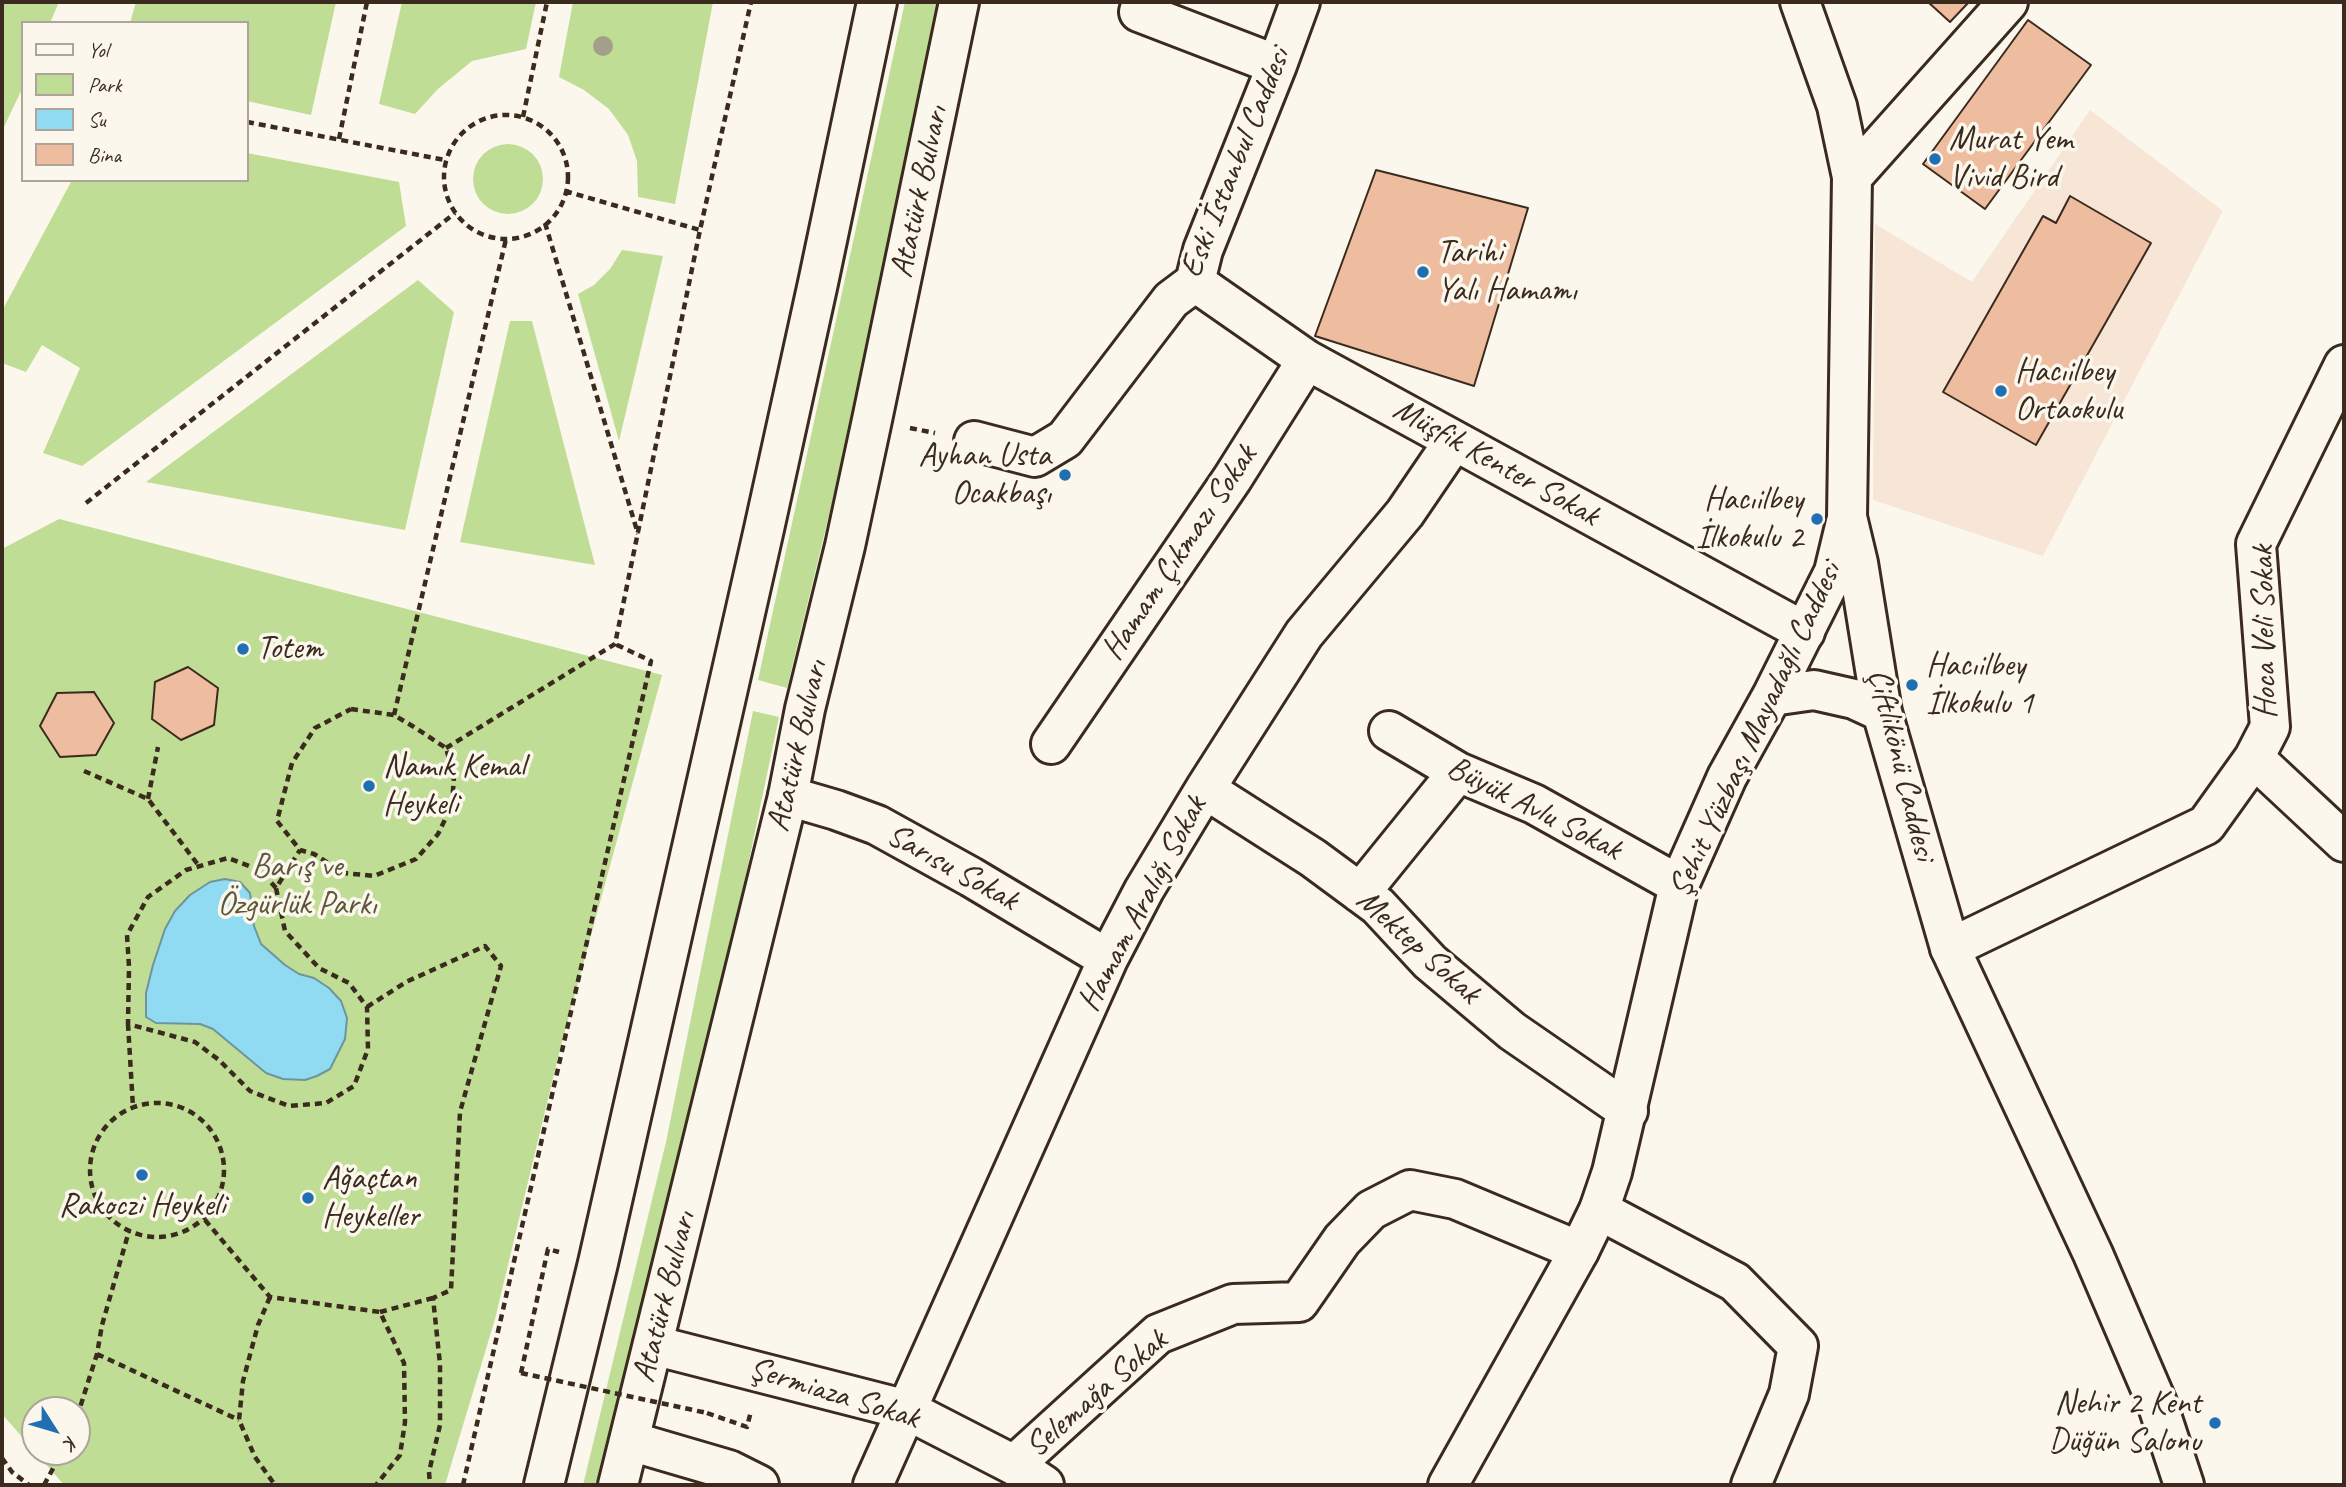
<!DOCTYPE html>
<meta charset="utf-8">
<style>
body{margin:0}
#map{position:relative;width:2346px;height:1487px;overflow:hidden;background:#fbf7ec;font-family:Caveat,sans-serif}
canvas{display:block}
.frame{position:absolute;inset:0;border:4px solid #3b2a1e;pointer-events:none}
.legend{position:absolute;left:21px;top:21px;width:228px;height:161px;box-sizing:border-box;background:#fbf7ec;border:2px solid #aea59a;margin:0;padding:9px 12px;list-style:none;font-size:21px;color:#3b2a1e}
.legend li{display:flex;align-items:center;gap:14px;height:35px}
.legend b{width:35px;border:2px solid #aea59a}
.north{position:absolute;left:21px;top:1396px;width:70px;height:70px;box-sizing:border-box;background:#fbf7ec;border:2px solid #aea59a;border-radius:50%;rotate:127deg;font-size:19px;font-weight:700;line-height:28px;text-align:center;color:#3b2a1e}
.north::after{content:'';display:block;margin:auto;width:24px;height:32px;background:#1f6fb2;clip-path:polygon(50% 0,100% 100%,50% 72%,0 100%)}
</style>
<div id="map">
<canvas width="2346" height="1487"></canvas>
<div class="frame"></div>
<ul class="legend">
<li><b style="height:9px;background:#fbf7ec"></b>Yol</li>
<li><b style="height:19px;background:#c0dd95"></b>Park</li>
<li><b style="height:19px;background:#90dbf1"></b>Su</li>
<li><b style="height:19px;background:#eebc9f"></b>Bina</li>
</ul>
<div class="north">K</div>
</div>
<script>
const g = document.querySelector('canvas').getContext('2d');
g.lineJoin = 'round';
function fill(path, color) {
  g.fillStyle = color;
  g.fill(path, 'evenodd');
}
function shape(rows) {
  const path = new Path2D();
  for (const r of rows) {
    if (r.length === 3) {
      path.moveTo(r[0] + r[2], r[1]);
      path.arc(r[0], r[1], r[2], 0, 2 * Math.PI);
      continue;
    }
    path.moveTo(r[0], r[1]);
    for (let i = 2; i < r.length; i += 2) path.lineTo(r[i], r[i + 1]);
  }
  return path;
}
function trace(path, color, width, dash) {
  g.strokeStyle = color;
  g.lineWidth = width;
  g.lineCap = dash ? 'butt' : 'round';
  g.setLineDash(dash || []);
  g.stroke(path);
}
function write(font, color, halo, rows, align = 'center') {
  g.font = font + ' Caveat,sans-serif';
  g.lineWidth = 7;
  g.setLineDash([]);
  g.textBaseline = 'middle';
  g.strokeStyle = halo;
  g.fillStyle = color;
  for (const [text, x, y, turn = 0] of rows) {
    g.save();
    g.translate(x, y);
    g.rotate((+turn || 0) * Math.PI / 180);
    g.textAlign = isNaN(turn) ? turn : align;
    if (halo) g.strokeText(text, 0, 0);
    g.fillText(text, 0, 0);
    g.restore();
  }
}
fill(shape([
 [2090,110,2223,211,2043,556,1873,500,1875,224,1972,282]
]), '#f7e5d5');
fill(shape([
 [2,2,59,2,50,23,23,23,23,87,2,131],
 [136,2,336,2,311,115,247,101,247,23,130,23],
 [402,2,536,2,526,49,472,61,438,89,415,114,379,104],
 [573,2,713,2,675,204,638,197,637,161,628,135,609,109,584,90,559,77],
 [905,2,940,2,867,359,787,688,758,680],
 [508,179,35],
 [247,153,399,182,406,226,82,466,43,453,80,368,42,345,26,372,2,363,2,311,72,180,247,180],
 [622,250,663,256,619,441,578,294,594,285,610,269],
 [418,280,454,312,405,530,146,482],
 [510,321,532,321,595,565,460,542],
 [59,519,662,675,560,1049,495,1319,445,1485,64,1485,2,1414,2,549],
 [35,1410,77,1410,77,1452,35,1452],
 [753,711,779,717,707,1061,606,1485,583,1485,666,1142]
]), '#c0dd95');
const water = shape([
 [225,879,240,882,250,893,254,926,261,944,285,965,299,974,314,978,329,988,341,1001,347,1018,345,1039,330,1069,317,1076,305,1080,283,1079,266,1073,213,1029,200,1024,156,1023,146,1017,146,993,153,965,165,929,175,911,190,895,210,882,225,879]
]);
fill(water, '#90dbf1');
trace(water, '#6e949d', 2);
const building = shape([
 [1928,2,1969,2,1950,22,1928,2],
 [2028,20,2091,65,1985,209,1923,164,2028,20],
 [1376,170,1528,208,1474,386,1315,336,1376,170],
 [2070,196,2151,243,2036,445,1943,392,2043,216,2056,223,2070,196],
 [188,667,218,688,214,725,181,740,152,719,155,682,188,667],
 [94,692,114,723,96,755,60,757,40,726,57,693,94,692]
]);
fill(building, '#eebc9f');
trace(building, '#3b2a1e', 2);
const minor = shape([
 [1142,2,1139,12,1277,65],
 [1195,282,1307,360,1805,632],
 [974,441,1035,457,1065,439,1171,300,1195,282,1203,250,1277,65,1300,2],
 [1389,731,1458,772,1534,804,1679,885],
 [1051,744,1232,479,1307,360],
 [2254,758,2344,842],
 [1205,789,1313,858,1378,906,1430,962,1512,1031,1628,1111],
 [788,796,836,810,877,825,971,877,1108,959],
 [1360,893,1458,772],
 [1950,948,2206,825,2254,758,2270,727,2256,544,2344,365],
 [1599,1210,1735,1282,1798,1346,1789,1394,1751,1485],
 [653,1345,907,1410,1014,1465,1044,1485],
 [630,1441,729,1470,759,1485],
 [1014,1465,1158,1334,1233,1304,1299,1302,1342,1240,1371,1210,1410,1190,1455,1199,1579,1251],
 [873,1485,1108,959,1144,890,1205,789,1304,634,1405,513,1454,441]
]);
const tertiary = shape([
 [1800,2,1837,106,1852,177,1847,517,1858,563,1882,712,1950,948,2093,1254,2157,1403,2184,1485],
 [1852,177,2008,2],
 [1772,696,1814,690,1854,699,1882,712],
 [1448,1485,1579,1251,1599,1210,1612,1172,1679,885,1727,777,1772,696,1834,572,1846,522]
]);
const primary = shape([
 [544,1485,598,1263,764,529,818,283,877,2],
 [618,1485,788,796,805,709,845,546,872,420,959,2]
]);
trace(minor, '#3b2a1e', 44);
trace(tertiary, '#3b2a1e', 44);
trace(primary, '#3b2a1e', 44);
trace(shape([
 [506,177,62],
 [523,117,547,2],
 [247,122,445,160],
 [339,139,367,2],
 [565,191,700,230],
 [545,223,638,534],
 [910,428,935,433],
 [86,503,455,213],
 [351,709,394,715,414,727,446,748,454,776,452,805,438,834,416,859,374,876,344,873,314,854,300,850,277,821,292,763,315,728,351,709],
 [394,715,506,239],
 [446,748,615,644,700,230,751,2],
 [84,771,148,799,199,866],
 [148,799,158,747],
 [276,888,260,870,228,858,186,870,148,897,127,935,129,967,128,1024,195,1042,219,1060,250,1091,289,1106,326,1103,354,1086,368,1049,367,1007,349,983,319,968,285,931,276,888,300,850],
 [367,1007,406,982,485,946,501,966,460,1112,451,1290,433,1298,440,1364,440,1425,429,1472,430,1485],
 [128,1024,133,1107],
 [157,1170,67],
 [205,1220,270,1297,380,1312,404,1363,405,1422,400,1455,376,1485],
 [270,1297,258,1325,243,1381,239,1420,255,1457,275,1485],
 [380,1312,433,1298],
 [97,1354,239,1420],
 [521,1373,548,1249,559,1252],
 [707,1413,747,1427,751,1411],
 [77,1417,97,1354,102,1325,129,1231],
 [2,1458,12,1472,29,1485],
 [44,1485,62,1452],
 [463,1485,651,661,615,644]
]), '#3b2a1e', 4.5, [7, 5]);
trace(minor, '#fbf7ec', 38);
trace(tertiary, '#fbf7ec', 38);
trace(primary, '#fbf7ec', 38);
trace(shape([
 [521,1373,707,1413]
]), '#3b2a1e', 4.5, [7, 5]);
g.fillStyle = '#a49f8b';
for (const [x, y] of [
 [603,46]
]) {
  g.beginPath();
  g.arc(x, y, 10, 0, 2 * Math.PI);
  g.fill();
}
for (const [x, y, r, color] of [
 [1935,159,7,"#1f6fb2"],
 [1423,272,7,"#1f6fb2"],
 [2001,391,7,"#1f6fb2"],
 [1065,475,7,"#1f6fb2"],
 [1817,519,7,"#1f6fb2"],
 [243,649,7,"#1f6fb2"],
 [1912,685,7,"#1f6fb2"],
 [369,786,7,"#1f6fb2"],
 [142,1175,7,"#1f6fb2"],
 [308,1198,7,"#1f6fb2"],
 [2215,1423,7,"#1f6fb2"]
]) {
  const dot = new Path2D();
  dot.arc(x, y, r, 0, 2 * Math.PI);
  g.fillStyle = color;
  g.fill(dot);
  trace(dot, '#fbf7ec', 2.5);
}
write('33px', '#3b2a1e', '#fbf7ec', [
 ["Murat Yem",1949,140],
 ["Vivid Bird",1949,178],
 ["Tarihi",1437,253],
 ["Yalı Hamamı",1437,291],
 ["Hacıilbey",2015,372],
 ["Ortaokulu",2015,410],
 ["Ayhan Usta",1051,456,"right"],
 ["Ocakbaşı",1051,494,"right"],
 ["Hacıilbey",1803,500,"right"],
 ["İlkokulu 2",1803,538,"right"],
 ["Totem",257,649],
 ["Hacıilbey",1926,666],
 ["İlkokulu 1",1926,704],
 ["Namık Kemal",383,767],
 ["Heykeli",383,805],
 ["Ağaçtan",322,1179],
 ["Heykeller",322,1217],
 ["Rakoczi Heykeli",142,1206,"center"],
 ["Nehir 2 Kent",2201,1404,"right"],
 ["Düğün Salonu",2201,1442,"right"]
], 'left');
write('33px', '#3b2a1e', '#fbf7ec', [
 ["Eski İstanbul Caddesi",1236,163,-68],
 ["Atatürk Bulvarı",920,192,-78],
 ["Müşfik Kenter Sokak",1496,463,29],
 ["Hamam Çıkmazı Sokak",1180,553,-56],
 ["Hoca Veli Sokak",2265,632,-91],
 ["Şehit Yüzbaşı Mayadağlı Caddesi",1756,730,-65],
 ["Atatürk Bulvarı",798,746,-77],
 ["Çiftlikönü Caddesi",1901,765,76],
 ["Büyük Avlu Sokak",1534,809,27],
 ["Sarısu Sokak",952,868,29],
 ["Hamam Aralığı Sokak",1143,904,-62],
 ["Mektep Sokak",1418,947,42],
 ["Atatürk Bulvarı",665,1297,-76],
 ["Şermiaza Sokak",834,1394,17],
 ["Selemağa Sokak",1097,1394,-41]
]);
write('33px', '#5c573c', '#fbf7ec', [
 ["Barış ve",297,867],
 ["Özgürlük Parkı",297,905]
]);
</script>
